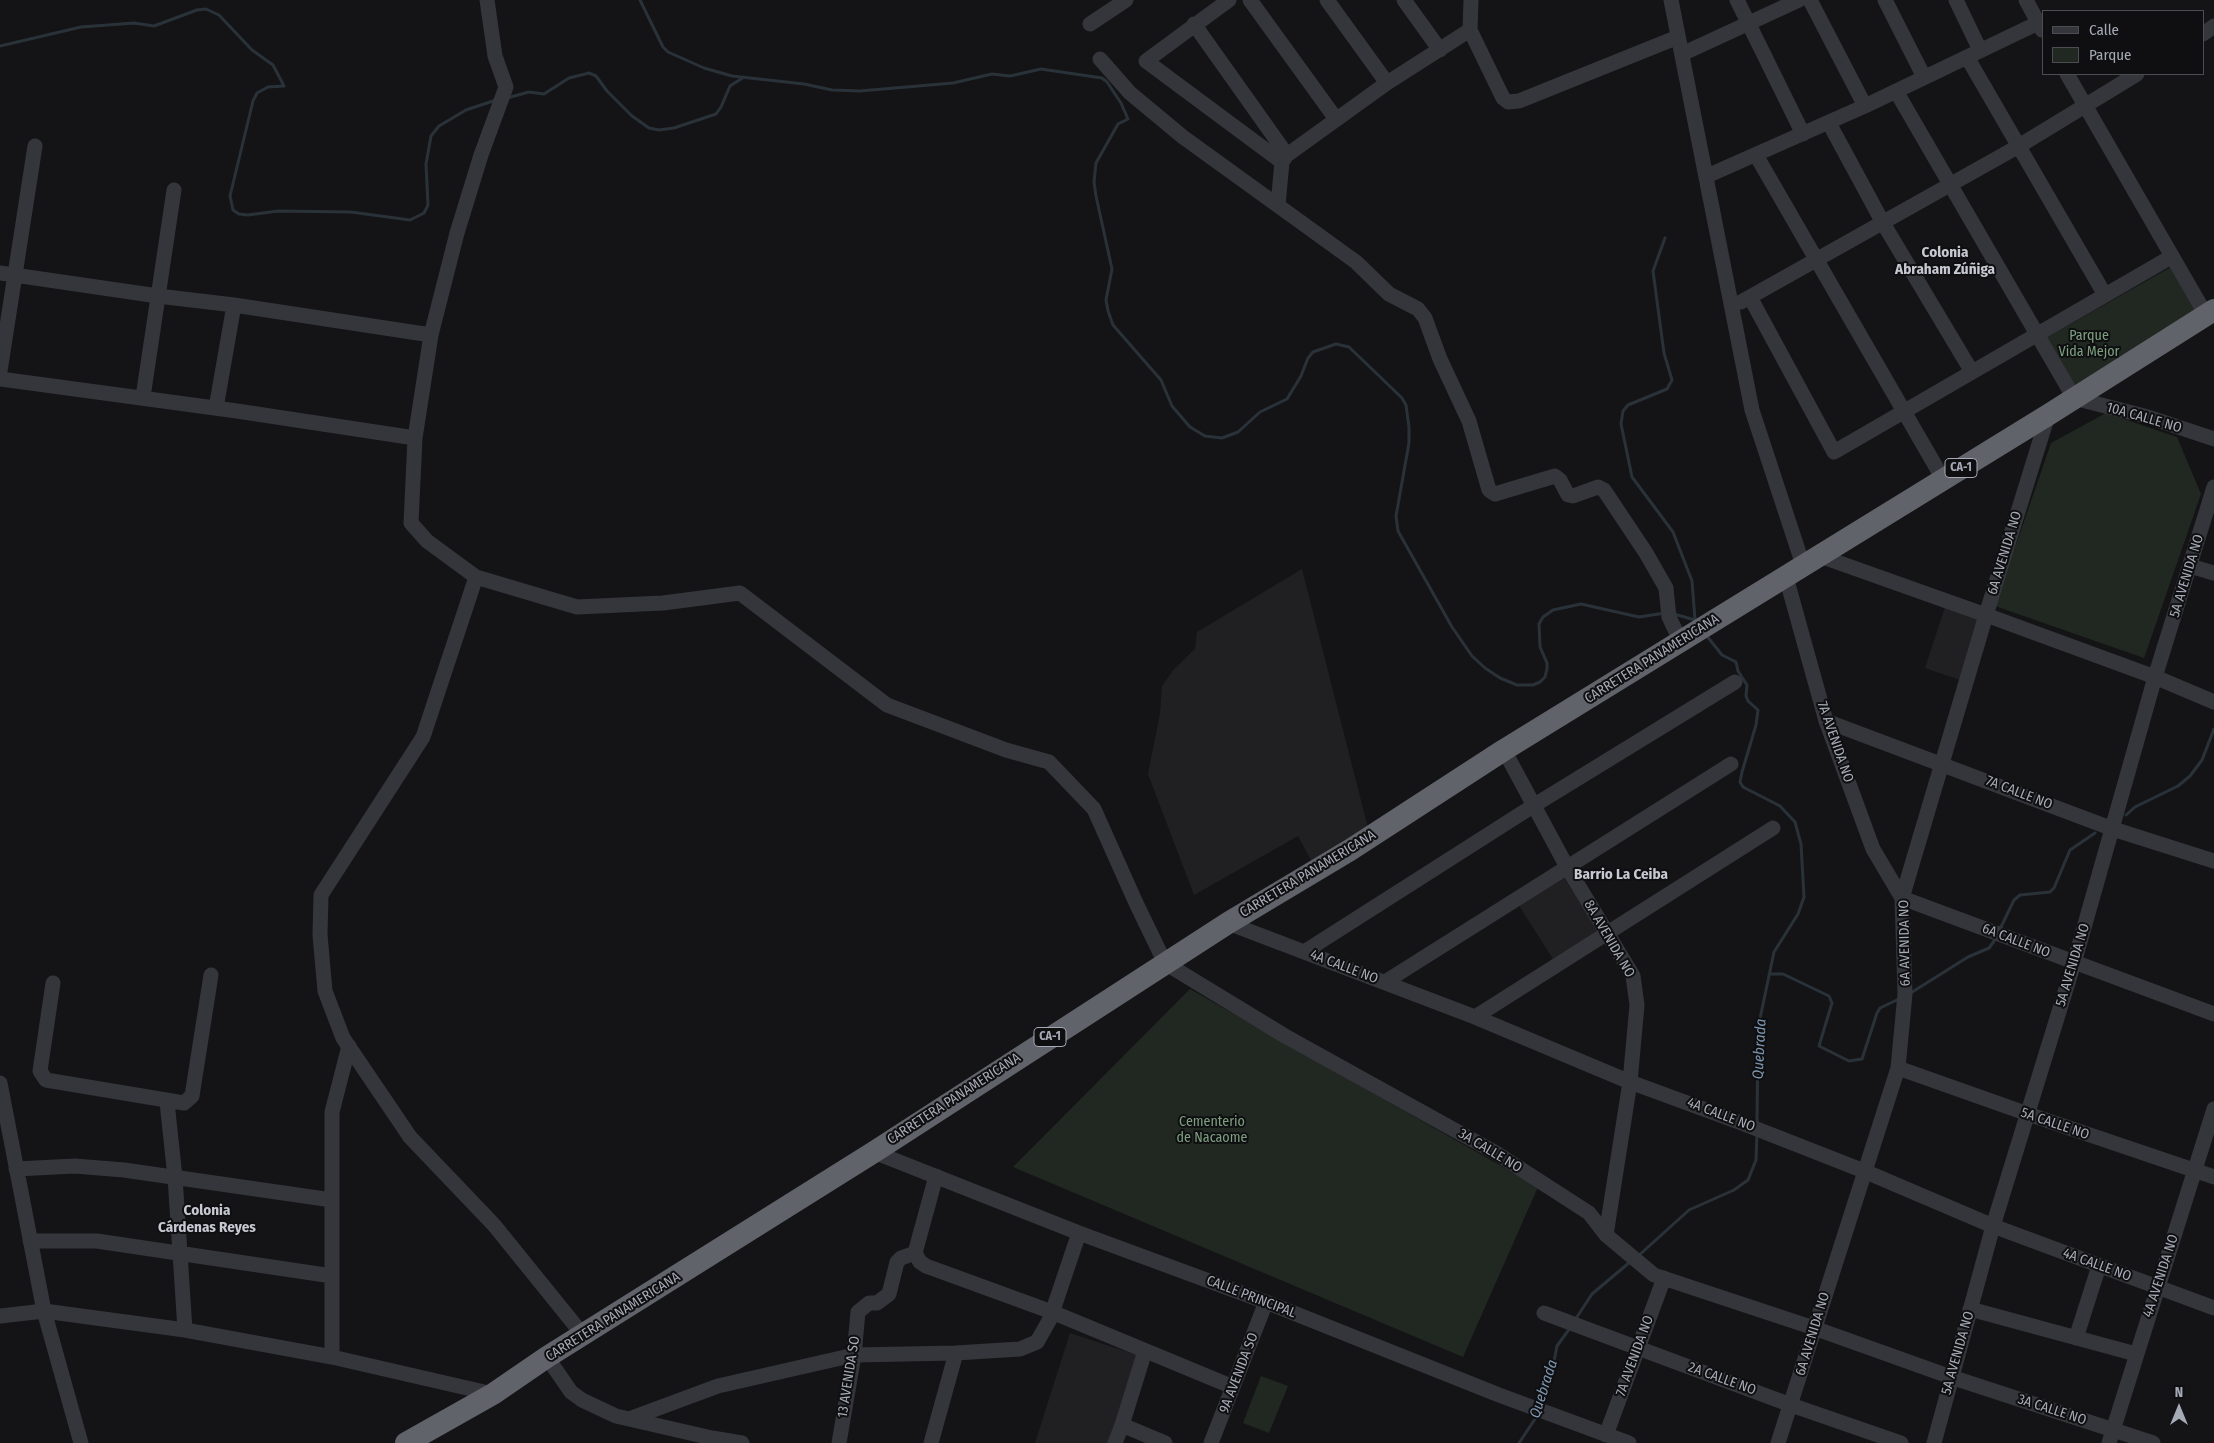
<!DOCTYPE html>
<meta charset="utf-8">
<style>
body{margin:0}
#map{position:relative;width:2214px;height:1443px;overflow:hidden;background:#141416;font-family:"Fira Sans Condensed",sans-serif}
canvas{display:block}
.legend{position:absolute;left:2042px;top:10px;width:162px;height:65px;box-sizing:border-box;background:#0f0f11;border:1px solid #4b4d53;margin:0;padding:6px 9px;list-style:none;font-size:15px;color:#a6aab6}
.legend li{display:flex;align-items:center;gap:10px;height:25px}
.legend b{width:25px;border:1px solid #4b4d53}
.north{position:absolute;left:2154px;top:1383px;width:50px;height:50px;-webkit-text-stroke:4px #0f0f11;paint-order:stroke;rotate:0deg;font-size:14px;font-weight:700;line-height:20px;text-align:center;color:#a6aab6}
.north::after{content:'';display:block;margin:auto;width:18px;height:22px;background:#a6aab6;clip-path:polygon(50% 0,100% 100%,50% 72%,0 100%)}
</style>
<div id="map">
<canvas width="2214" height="1443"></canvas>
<ul class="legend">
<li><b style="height:6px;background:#35363b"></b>Calle</li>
<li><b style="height:14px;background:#202821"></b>Parque</li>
</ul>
<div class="north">N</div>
</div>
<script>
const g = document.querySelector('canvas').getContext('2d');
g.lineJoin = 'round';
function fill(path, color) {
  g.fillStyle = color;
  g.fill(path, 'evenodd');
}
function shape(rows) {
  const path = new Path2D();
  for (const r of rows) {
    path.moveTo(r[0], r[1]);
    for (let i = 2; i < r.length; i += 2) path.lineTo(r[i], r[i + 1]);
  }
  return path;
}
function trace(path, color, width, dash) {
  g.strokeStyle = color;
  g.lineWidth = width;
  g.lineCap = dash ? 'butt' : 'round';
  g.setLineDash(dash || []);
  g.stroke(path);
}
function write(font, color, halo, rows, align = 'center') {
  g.font = font + ' "Fira Sans Condensed",sans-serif';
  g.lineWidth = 4;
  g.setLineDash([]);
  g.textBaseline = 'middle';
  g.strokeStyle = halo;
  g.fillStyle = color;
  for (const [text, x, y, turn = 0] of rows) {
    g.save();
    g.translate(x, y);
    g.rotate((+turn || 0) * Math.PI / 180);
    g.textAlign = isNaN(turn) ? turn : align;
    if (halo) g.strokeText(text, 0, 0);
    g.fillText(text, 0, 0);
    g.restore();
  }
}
fill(shape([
 [1302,569,1368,828,1312,862,1298,836,1194,895,1148,774,1160,714,1162,686,1174,669,1195,649,1197,632],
 [1945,607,1980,619,1960,680,1925,668],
 [1563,876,1598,931,1553,959,1518,904],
 [1070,1333,1140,1356,1110,1443,1035,1443]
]), '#202023');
fill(shape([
 [2171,267,2197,311,2073,386,2046,338],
 [2106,413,2177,437,2201,494,2144,658,1995,606,2051,443],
 [1190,989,1538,1187,1463,1357,1013,1167],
 [1261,1376,1288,1386,1269,1433,1243,1423]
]), '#202821');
trace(shape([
 [640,0,663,47,668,52,704,68,732,76,804,84,832,90,860,91,953,83,992,74,1010,76,1041,69,1102,78,1107,82,1121,103,1128,119,1118,124,1096,163,1094,182,1096,196,1112,269,1106,300,1108,311,1113,325,1161,380,1172,406,1190,427,1205,436,1222,438,1238,432,1260,412,1287,399,1301,376,1308,358,1313,352,1336,344,1349,347,1402,398,1406,405,1409,427,1409,443,1396,516,1398,531,1452,627,1472,656,1485,668,1500,678,1517,685,1533,685,1540,682,1545,677,1547,669,1547,663,1540,647,1539,624,1543,617,1553,610,1581,604,1639,617,1665,613],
 [0,46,81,27,134,23,154,26,197,10,206,9,219,15,252,50,273,65,284,86,268,87,257,93,253,101,230,196,233,210,239,214,248,215,278,211,351,212,410,220,424,213,428,205,426,164,431,136,439,126,466,110,496,100],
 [507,98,529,92,544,94,569,78,589,73,596,76,607,91,632,116,649,128,659,130,674,128,716,114,721,107,730,86,744,77],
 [1665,238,1653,271,1664,353,1672,380,1667,389,1628,405,1623,411,1621,424,1632,477,1673,532,1692,581,1695,620],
 [1674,614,1695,620],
 [1706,635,1722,655,1736,662,1738,671,1747,685,1746,696,1748,701,1758,710,1756,725,1742,772,1740,782,1743,787,1780,806,1795,822,1801,844,1804,897,1798,914,1774,952,1758,1028,1757,1123],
 [2126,815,2135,807,2178,786,2190,776,2202,760,2214,729],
 [2000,929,2014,900,2020,895,2050,892,2054,888,2070,850,2095,833],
 [1769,974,1783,974,1829,996,1832,1003,1819,1046,1849,1061,1862,1059,1877,1013,1880,1008,1899,999],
 [1909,994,1968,957,1989,948,1997,937],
 [1637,1257,1689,1210,1734,1190,1748,1180,1756,1160,1757,1134],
 [1575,1320,1592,1294,1630,1262],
 [1542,1405,1550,1382,1557,1346,1570,1328],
 [1519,1443,1539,1413]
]), '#2a3239', 3);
trace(shape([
 [1229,0,1146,61,1282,162],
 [1250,0,1336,119],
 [1327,0,1387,83],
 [1404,0,1440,50],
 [1471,0,1470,30,1503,98,1508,102,1519,101,1678,37],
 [1671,0,1752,410,1803,565],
 [1737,0,1803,134],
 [1810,0,1865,106],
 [1885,0,1924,77],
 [1956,0,1980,50],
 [2026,0,2042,30],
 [1090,24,1126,0],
 [1194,24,1287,155],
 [2203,34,2214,26],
 [1682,54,1799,0],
 [1967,57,2105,295],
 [1100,59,1130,93,1183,137,1356,262,1389,294,1418,309,1425,318,1440,359,1469,421,1489,490,1495,494,1555,476,1560,480,1568,495,1573,496,1598,487,1604,490,1646,553,1666,588,1669,617,1681,642],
 [2067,74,2206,315],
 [1896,91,2074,398,2148,417,2214,439],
 [1829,123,1883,223,1972,372],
 [1756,155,1943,479],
 [1707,176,1865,106,2038,23],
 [1278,205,1282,162,1287,155,1387,83,1470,30],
 [0,273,158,296,234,305,431,335],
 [1750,297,1834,452,2171,257],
 [1741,302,2019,146,2137,74],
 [0,371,35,146],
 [0,379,237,411,415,438,411,523,427,541,476,577,423,737,321,895,320,935,325,991,343,1038,410,1137,494,1225,583,1335],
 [143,397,174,190],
 [216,408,234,305],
 [415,438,431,335,457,233,481,155,506,87,495,56,487,0],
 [1820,556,1986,615,2155,677,2214,702],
 [2190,566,2214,573],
 [476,577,577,607,663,603,740,593,887,705,1006,750,1049,762,1094,809,1136,903,1165,963,1285,1036,1496,1153,1589,1213,1606,1235,1654,1275,1814,1328,1951,1377,2153,1443],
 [1786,577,1826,721,1873,849,1902,898],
 [1826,721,2113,829,2214,861],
 [1504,750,1567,867,1633,976,1637,1005,1630,1082,1606,1235],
 [1902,898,2214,1014],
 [1228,923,1475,1017,1630,1082,1739,1122,1864,1171,1993,1226,2214,1308],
 [1304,952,1533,806,1735,682],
 [1385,982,1731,764],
 [53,983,40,1071,46,1080,184,1103,192,1096,211,975],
 [1475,1017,1773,828],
 [1898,1068,2028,1114,2214,1177],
 [0,1083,44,1311,81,1443],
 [167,1102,175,1177,185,1330],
 [874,1152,1079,1233,1266,1302,1499,1395,1629,1443],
 [16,1169,75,1166,124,1170,332,1200],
 [30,1241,97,1241,332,1276],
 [915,1253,920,1262,926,1266,1052,1312,1233,1387],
 [1970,1309,2136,1354],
 [1544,1313,1791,1405,1901,1443],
 [0,1316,44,1311,185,1330,332,1357,493,1394],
 [2076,1338,2099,1266],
 [1145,1351,1122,1425,1165,1443],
 [332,1357,332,1112,349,1046],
 [547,1357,571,1392,582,1400,616,1416,712,1438,742,1443],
 [629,1419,718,1386,854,1355,956,1353,1020,1349,1037,1342,1050,1319,1079,1233],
 [1606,1435,1664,1278],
 [839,1443,854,1355,858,1312,869,1303,877,1303,889,1294,897,1262,901,1258,915,1253,936,1176],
 [931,1443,956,1353],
 [1115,1443,1122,1425],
 [1211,1443,1266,1302],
 [1778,1443,1898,1068,1905,994,1902,898,1986,615,2048,415],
 [1934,1443,1993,1226,2074,963,2155,677,2214,487],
 [2109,1443,2214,1109]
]), '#35363b', 15);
trace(shape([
 [406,1443,493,1394,547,1357,874,1152,1228,923,1350,850,1504,750,2048,415,2214,310]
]), '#61636b', 22);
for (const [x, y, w] of [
 [1961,468,32],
 [1050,1037,32]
]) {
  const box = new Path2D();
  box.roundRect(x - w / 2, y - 9.5, w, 19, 4);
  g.fillStyle = '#0f0f11';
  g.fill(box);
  trace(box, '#a6aab6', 1);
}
write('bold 12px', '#a6aab6', null, [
 ["CA-1",1961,468],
 ["CA-1",1050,1037]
]);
write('14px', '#7da081', '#0f0f11', [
 ["Parque",2089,336],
 ["Vida Mejor",2089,352],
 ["Cementerio",1212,1122],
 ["de Nacaome",1212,1138]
]);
write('14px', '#a6aab6', '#0f0f11', [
 ["10A CALLE NO",2144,418,16],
 ["6A AVENIDA NO",2005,553,-73],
 ["5A AVENIDA NO",2187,576,-73],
 ["CARRETERA PANAMERICANA",1652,659,-32],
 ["7A AVENIDA NO",1835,742,71],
 ["7A CALLE NO",2019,793,21],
 ["CARRETERA PANAMERICANA",1308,874,-31],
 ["8A AVENIDA NO",1609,939,60],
 ["6A CALLE NO",2016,941,21],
 ["6A AVENIDA NO",1905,943,-91],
 ["5A AVENIDA NO",2073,965,-73],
 ["4A CALLE NO",1344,967,21],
 ["CARRETERA PANAMERICANA",954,1099,-33],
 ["4A CALLE NO",1721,1115,21],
 ["5A CALLE NO",2055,1124,19],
 ["3A CALLE NO",1490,1151,31],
 ["4A CALLE NO",2097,1265,20],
 ["4A AVENIDA NO",2161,1276,-72],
 ["CALLE PRINCIPAL",1251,1297,21],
 ["CARRETERA PANAMERICANA",613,1317,-32],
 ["6A AVENIDA NO",1813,1334,-73],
 ["5A AVENIDA NO",1958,1353,-74],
 ["7A AVENIDA NO",1635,1356,-70],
 ["9A AVENIDA SO",1239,1373,-69],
 ["13 AVENIDA SO",849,1377,-81],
 ["2A CALLE NO",1722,1379,20],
 ["3A CALLE NO",2052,1410,18]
]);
write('bold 15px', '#c7c9d2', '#0f0f11', [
 ["Colonia",1945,253],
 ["Abraham Zúñiga",1945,270],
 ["Barrio La Ceiba",1621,875],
 ["Colonia",207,1211],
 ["Cárdenas Reyes",207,1228]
]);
write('italic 15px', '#7d96b0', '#0f0f11', [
 ["Quebrada",1760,1049,-87],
 ["Quebrada",1544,1389,-72]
]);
</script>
